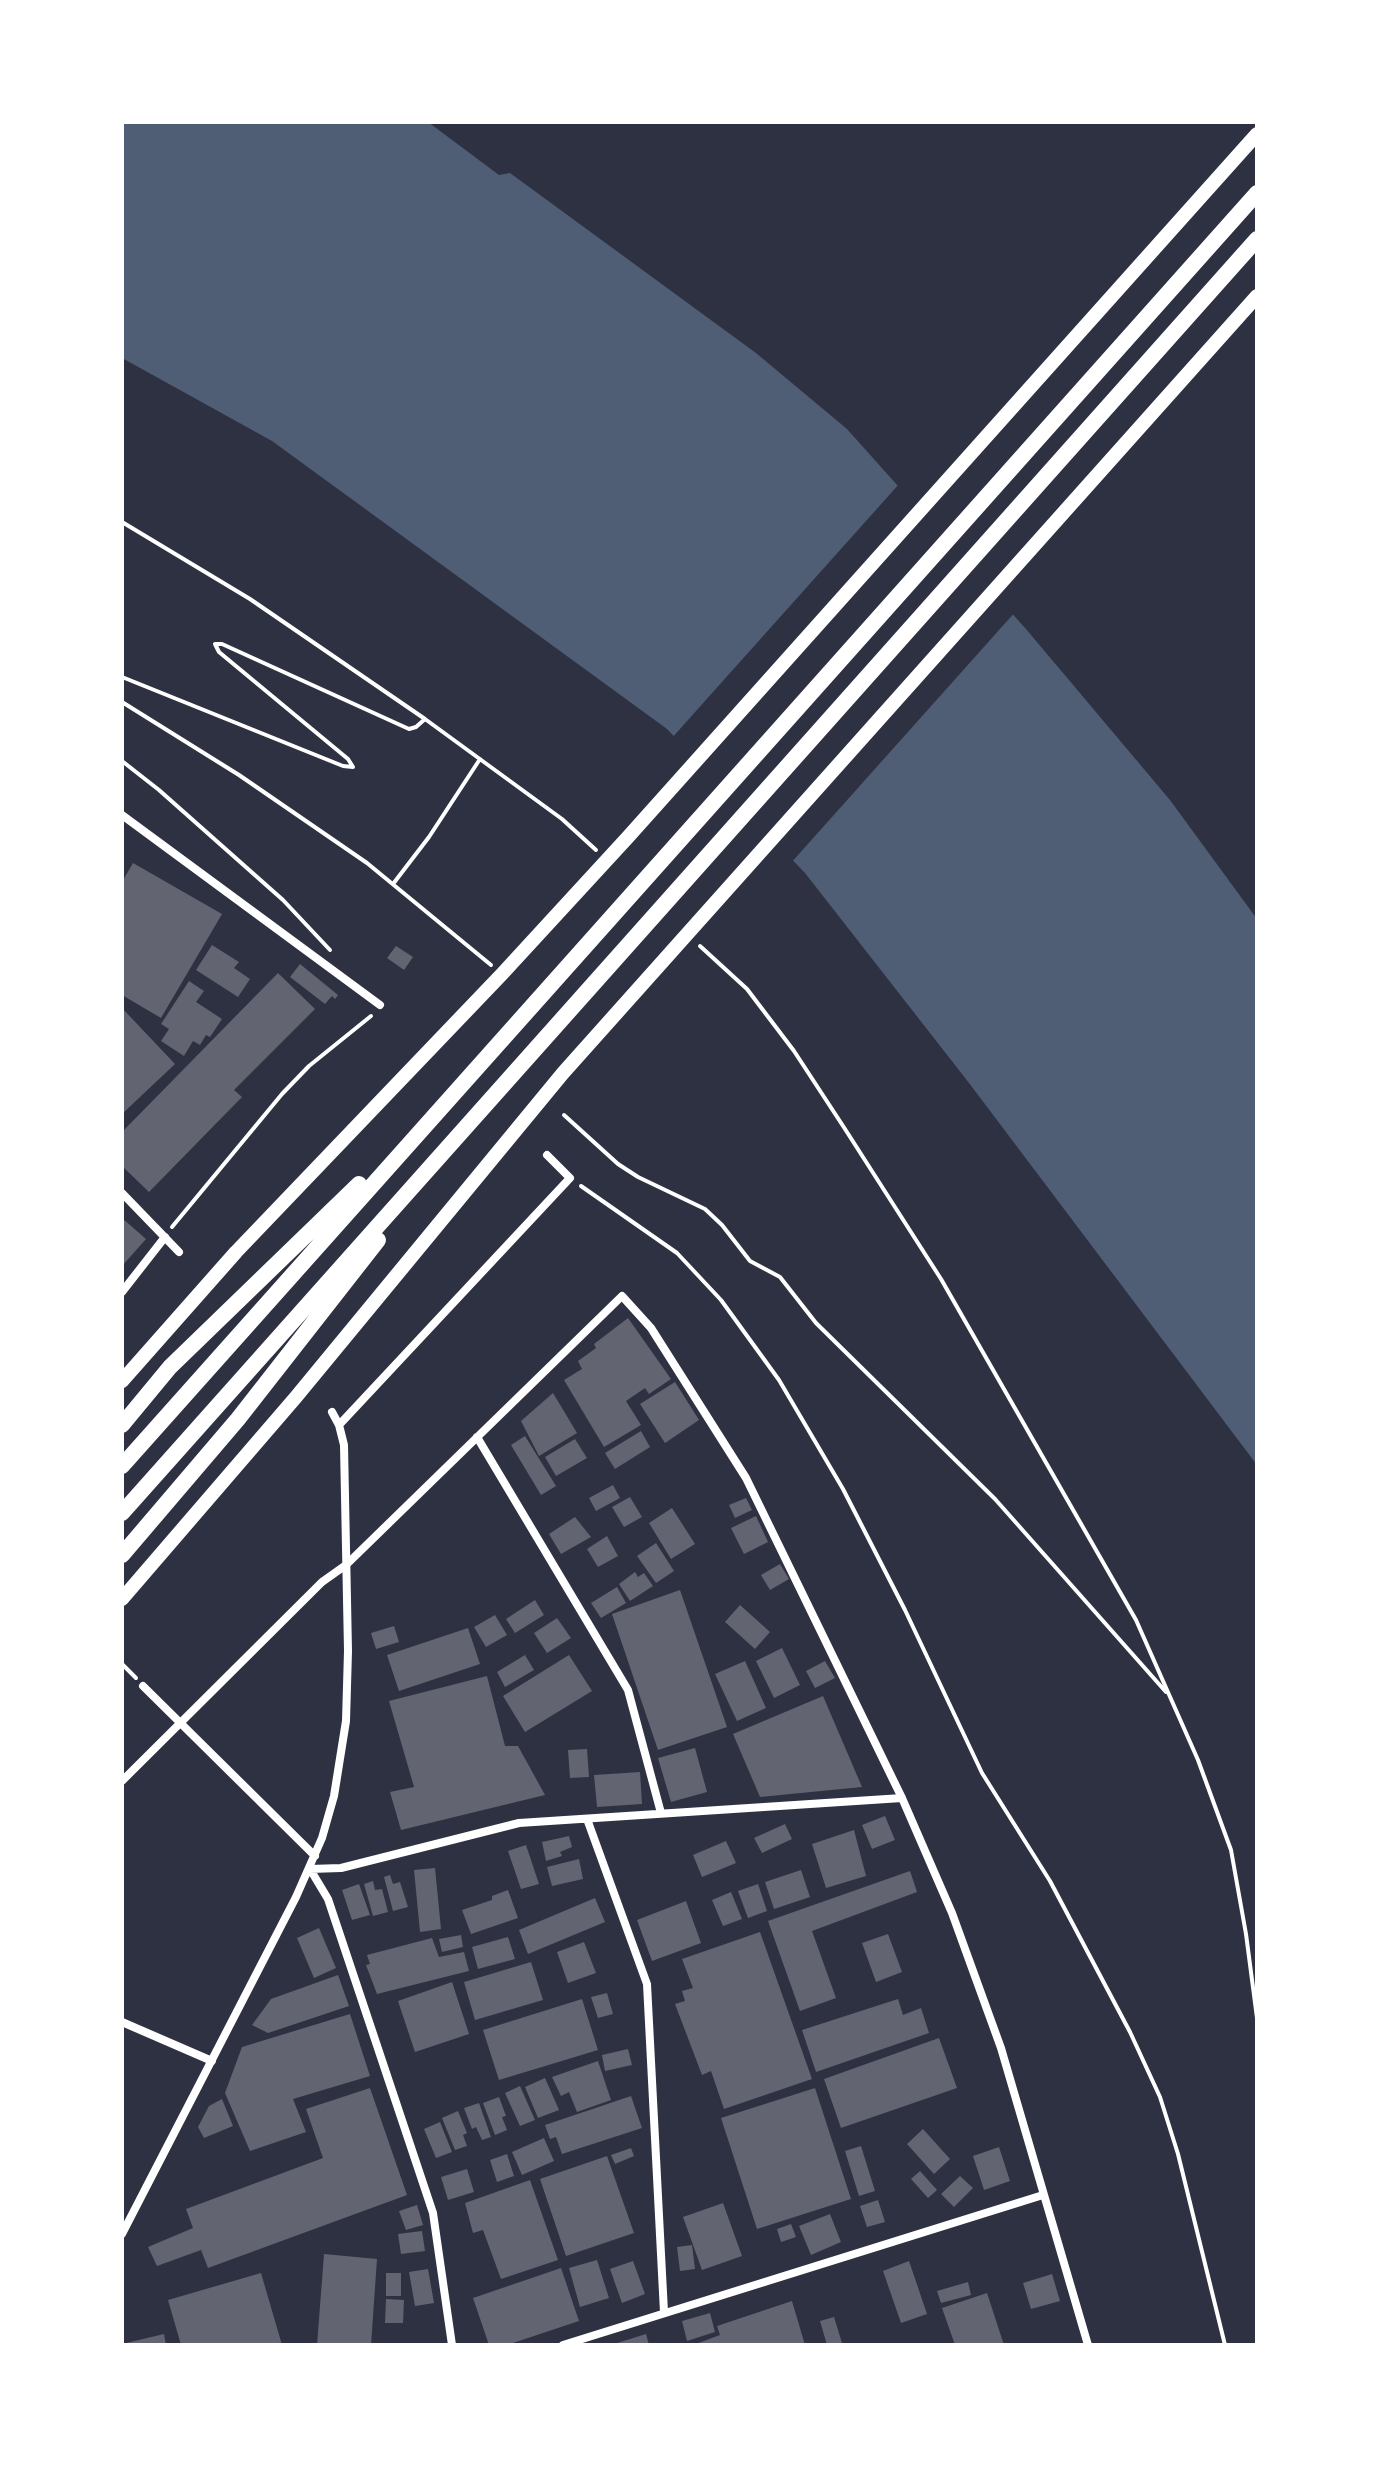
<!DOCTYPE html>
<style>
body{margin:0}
#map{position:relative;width:1379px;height:2467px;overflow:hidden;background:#2d3142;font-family:"DejaVu Sans",sans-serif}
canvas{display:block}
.frame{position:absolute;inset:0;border:124px solid #fff;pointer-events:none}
</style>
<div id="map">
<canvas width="1379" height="2467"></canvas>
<div class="frame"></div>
</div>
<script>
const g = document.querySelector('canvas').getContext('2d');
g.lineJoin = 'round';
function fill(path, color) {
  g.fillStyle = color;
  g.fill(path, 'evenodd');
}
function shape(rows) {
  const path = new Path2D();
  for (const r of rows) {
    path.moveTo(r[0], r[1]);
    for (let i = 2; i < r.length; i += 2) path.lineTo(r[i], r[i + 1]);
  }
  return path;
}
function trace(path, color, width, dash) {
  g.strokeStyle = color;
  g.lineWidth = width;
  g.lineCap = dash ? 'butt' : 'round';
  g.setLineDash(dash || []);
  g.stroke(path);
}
fill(shape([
 [122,122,428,122,499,175,510,173,756,353,847,429,1026,629,1170,800,1257,919,1257,1465,969,1083,805,873,667,729,272,441,122,358]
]), '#4f5d75');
fill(shape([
 [900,483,1016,611,790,864,671,739]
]), '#2d3142');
fill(shape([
 [133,863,222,914,161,1018,122,995,122,882],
 [212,945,239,962,234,968,250,979,238,997,196,970],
 [396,946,413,957,404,970,387,958],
 [300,964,338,995,335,999,332,996,325,1004,290,977],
 [278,973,315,1009,234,1090,242,1097,149,1192,122,1166,122,1132],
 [189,981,204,991,196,1002,222,1019,210,1037,206,1035,200,1045,193,1041,184,1056,161,1041,169,1029,161,1024],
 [122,1008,175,1064,122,1114],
 [122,1218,146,1239,122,1266],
 [628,1318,671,1379,649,1394,645,1388,626,1401,641,1425,604,1447,564,1380,582,1369,578,1361,596,1348,594,1344],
 [675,1382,699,1420,665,1443,640,1404],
 [553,1393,577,1433,539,1456,521,1421],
 [641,1431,650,1447,615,1469,605,1453],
 [525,1436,556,1486,541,1495,511,1445],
 [575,1439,587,1458,556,1476,545,1457],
 [613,1485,620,1498,596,1511,589,1498],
 [630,1497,642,1517,624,1527,612,1507],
 [746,1498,752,1510,735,1518,729,1505],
 [672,1508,695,1544,671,1559,649,1523],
 [756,1516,768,1542,744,1554,731,1528],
 [575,1517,591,1537,561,1554,549,1534],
 [607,1536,618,1556,598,1567,587,1549],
 [656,1543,674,1571,656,1583,637,1556],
 [780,1564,789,1579,770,1590,761,1575],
 [635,1572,638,1577,644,1573,653,1586,630,1601,619,1584],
 [617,1587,626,1603,601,1618,591,1603],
 [680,1590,727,1727,658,1750,612,1614],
 [535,1600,544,1615,515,1633,506,1619],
 [740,1605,770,1632,755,1649,725,1622],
 [495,1615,507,1635,486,1647,474,1627],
 [557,1618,571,1638,547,1653,534,1633],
 [394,1626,399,1642,376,1649,371,1633],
 [468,1628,480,1664,399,1691,387,1655],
 [782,1648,800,1685,774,1698,756,1661],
 [525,1655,534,1670,505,1687,497,1672],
 [569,1655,592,1691,525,1732,503,1696],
 [745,1661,766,1708,737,1721,715,1674],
 [825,1661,835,1678,815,1688,806,1671],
 [487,1676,505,1746,518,1746,545,1795,401,1830,390,1792,414,1787,389,1701],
 [823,1696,862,1787,760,1797,733,1734],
 [695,1748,707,1792,671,1802,658,1758],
 [587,1749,589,1777,570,1778,568,1750],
 [640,1772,642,1804,597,1807,594,1775],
 [885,1816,895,1840,872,1849,862,1825],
 [785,1824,792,1839,762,1853,754,1838],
 [854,1830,866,1876,826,1888,812,1844],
 [569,1836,572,1847,560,1852,562,1856,546,1861,542,1842],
 [726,1841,736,1863,702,1877,693,1855],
 [526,1845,539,1884,521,1889,508,1851],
 [579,1859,583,1879,552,1886,547,1867],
 [435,1868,441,1929,420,1932,414,1870],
 [801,1870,810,1897,774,1909,765,1882],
 [910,1871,917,1892,812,1931,836,1998,800,2011,768,1921],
 [390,1875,393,1884,400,1882,408,1907,393,1911,384,1877],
 [373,1881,375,1890,382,1889,388,1912,373,1916,364,1884],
 [359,1884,370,1915,352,1920,342,1890],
 [758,1884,767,1911,748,1918,738,1891],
 [508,1890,518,1918,471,1934,462,1910,492,1900,492,1896],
 [731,1892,742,1919,723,1926,712,1900],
 [595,1898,605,1922,528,1954,519,1930],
 [686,1901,701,1943,652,1961,637,1920],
 [319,1928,336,1968,314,1978,297,1938],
 [760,1932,812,2079,724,2109,711,2071,702,2075,675,2004,685,2001,682,1991,693,1988,682,1959],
 [888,1934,902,1972,876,1982,862,1943],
 [461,1935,463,1947,442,1952,439,1939],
 [508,1937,515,1959,478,1969,472,1947],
 [432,1938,439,1957,464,1952,469,1971,377,1994,366,1965,370,1964,367,1955],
 [584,1942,596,1973,568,1983,557,1952],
 [531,1962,543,2000,475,2020,464,1982],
 [338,1975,349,2006,268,2033,252,2025,271,1999],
 [452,1982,469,2034,415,2052,398,2001],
 [607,1993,613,2014,598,2018,591,1997],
 [582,1999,598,2050,499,2080,483,2030],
 [898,1999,903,2015,921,2008,929,2033,816,2072,802,2030],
 [350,2014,370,2076,293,2099,306,2132,250,2151,225,2093,242,2047],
 [939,2038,957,2088,841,2128,824,2079],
 [628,2049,632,2065,605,2071,602,2055],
 [598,2061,611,2100,577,2112,569,2092,561,2096,552,2077],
 [545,2078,559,2110,538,2118,525,2087],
 [520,2086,535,2120,520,2126,505,2093],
 [370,2088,407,2195,208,2268,201,2250,157,2266,148,2247,193,2228,186,2209,323,2158,306,2109],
 [815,2088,851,2199,757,2229,721,2118],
 [631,2096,642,2128,562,2154,556,2137,550,2139,545,2125],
 [499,2097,506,2116,502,2117,507,2130,495,2135,483,2103],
 [222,2099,233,2126,204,2138,198,2127,209,2106],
 [479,2103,491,2137,482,2140,476,2127,472,2129,464,2108],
 [458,2111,467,2133,463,2135,467,2146,455,2150,442,2118],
 [440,2122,452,2152,436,2158,424,2129],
 [923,2129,950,2159,934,2174,907,2144],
 [544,2138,554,2161,522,2175,512,2152],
 [861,2146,875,2191,859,2196,845,2151],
 [999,2147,1010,2181,984,2190,973,2156],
 [631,2148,634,2156,615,2164,611,2155],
 [507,2154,514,2176,497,2182,490,2160],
 [607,2156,634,2233,566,2256,540,2179],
 [467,2169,474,2192,448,2200,441,2177],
 [920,2171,937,2190,928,2198,911,2179],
 [960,2176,973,2188,954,2207,941,2194],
 [530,2180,558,2260,501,2279,483,2230,473,2233,465,2203],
 [878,2200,885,2222,867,2227,860,2206],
 [723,2203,742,2256,702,2270,683,2217],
 [417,2205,423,2225,406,2230,399,2211],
 [830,2214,841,2242,811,2255,799,2226],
 [791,2224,796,2237,781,2242,777,2229],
 [422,2231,425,2251,401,2254,398,2234],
 [692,2245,695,2269,680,2271,677,2247],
 [324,2254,377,2259,371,2345,317,2345],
 [597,2260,609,2298,580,2307,569,2268],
 [633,2261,645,2294,622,2303,610,2269],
 [909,2261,927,2314,901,2323,883,2271],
 [561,2268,579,2321,507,2345,489,2345,473,2298],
 [428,2269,434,2303,415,2306,409,2272],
 [261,2273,282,2345,181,2345,168,2300],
 [386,2273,401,2273,401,2296,386,2296],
 [1052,2274,1060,2301,1031,2309,1023,2283],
 [968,2282,971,2295,941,2303,937,2291],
 [987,2293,1004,2345,955,2345,942,2308],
 [386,2299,404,2300,403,2323,385,2323],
 [792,2301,805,2345,693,2345,720,2335,717,2326],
 [710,2313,715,2332,687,2341,682,2321],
 [834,2317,842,2343,827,2345,820,2321],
 [164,2334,166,2345,122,2345,122,2344],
 [646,2334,649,2345,614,2345,614,2344]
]), '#626471');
trace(shape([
 [122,522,250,599,425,719,562,819,596,850],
 [122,677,343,766,353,767,348,759,219,652,215,644,222,644,409,729,416,727,425,719],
 [122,702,239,775,367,863,491,965],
 [122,761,159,790,283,900,330,950],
 [393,884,429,837,480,759],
 [700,946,747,989,794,1051,845,1129,941,1279,1136,1620,1198,1760,1231,1850,1246,1934,1257,2018],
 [564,1115,618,1164,638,1177,705,1209,722,1225,750,1261,780,1277,816,1323,995,1499,1166,1692],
 [581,1186,677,1253,721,1300,779,1380,843,1489,905,1610,982,1773,1050,1881,1130,2032,1160,2097,1178,2154,1225,2345],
 [172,1227,282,1094,309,1066,371,1016],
 [122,1664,136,1678]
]), '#fff', 4);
trace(shape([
 [122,815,380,1005],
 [122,1193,179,1252],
 [122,1292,165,1237],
 [339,1425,570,1178,547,1155],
 [477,1437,628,1690,661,1813],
 [143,1686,315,1856],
 [122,1781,322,1582,346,1565,622,1296,651,1328,746,1478,902,1798,952,1913,1001,2048,1088,2345],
 [587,1819,647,1984,664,2312],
 [310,1869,341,1868,519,1823,902,1798],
 [310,1869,328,1899,433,2213,452,2345],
 [122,2022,212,2061],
 [122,2234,296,1897,322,1838,334,1796,346,1721,348,1651,344,1445,339,1425,332,1412],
 [563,2345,1043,2195]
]), '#fff', 8);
trace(shape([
 [122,1381,236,1252,502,974,628,837,1257,134],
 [122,1599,296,1397,563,1073,1257,296]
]), '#fff', 14);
trace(shape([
 [122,1425,170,1367,359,1184],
 [122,1466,1257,193],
 [122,1513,1257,239],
 [122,1555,238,1419,378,1240]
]), '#fff', 16);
</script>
